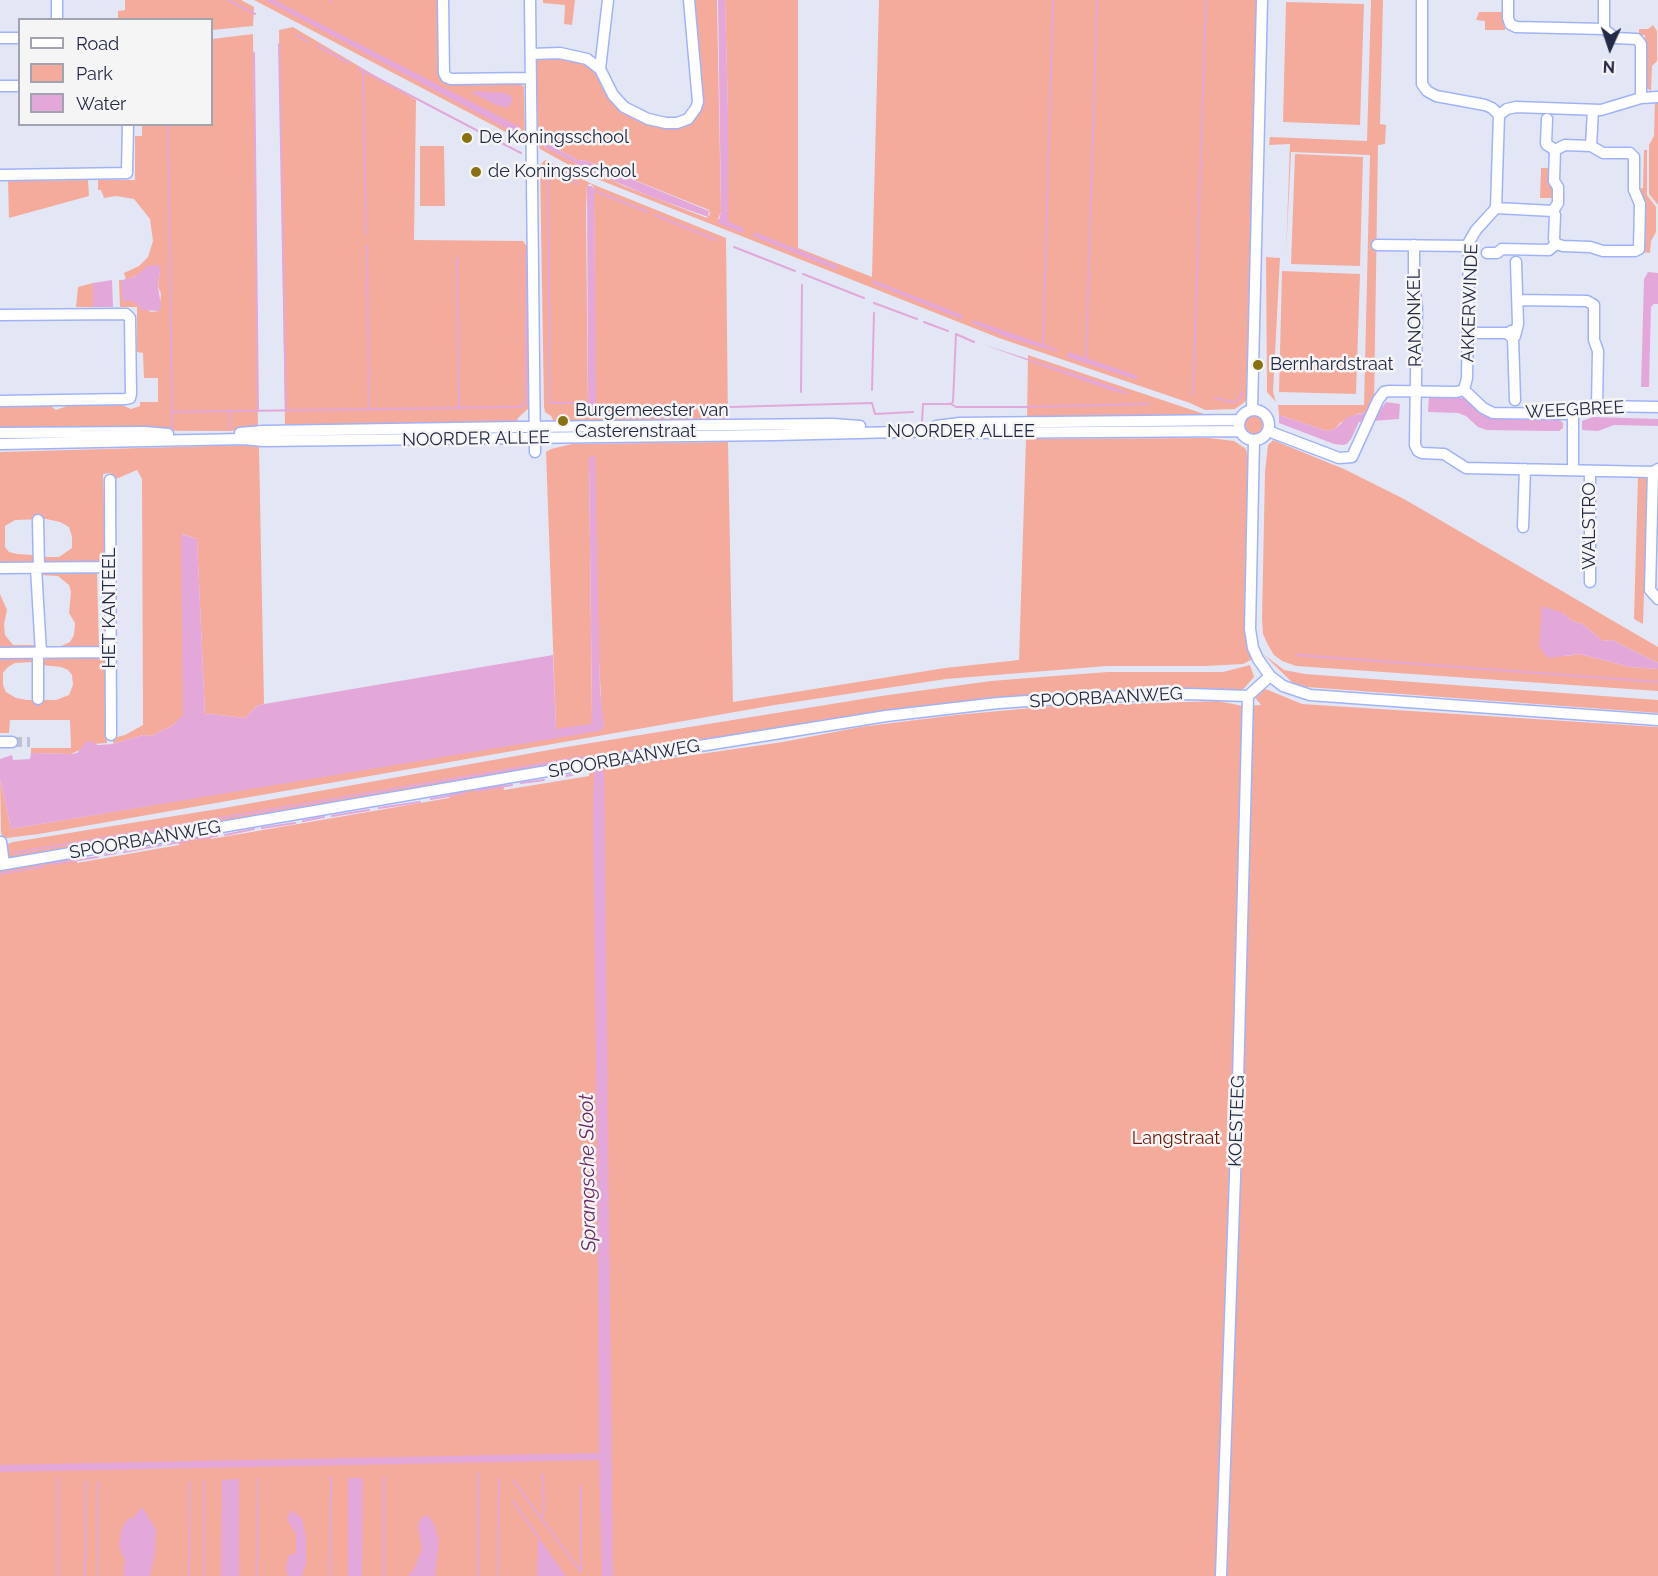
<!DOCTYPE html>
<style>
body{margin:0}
#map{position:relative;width:1658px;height:1576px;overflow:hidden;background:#e3e7f5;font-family:Raleway,sans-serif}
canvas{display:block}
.legend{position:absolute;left:18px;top:18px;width:195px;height:108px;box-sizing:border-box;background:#f5f5f5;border:2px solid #a1a4af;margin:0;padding:8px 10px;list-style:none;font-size:18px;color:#232a45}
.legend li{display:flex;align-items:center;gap:12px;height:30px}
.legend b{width:30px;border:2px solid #a1a4af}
.north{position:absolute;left:1580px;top:18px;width:60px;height:60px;-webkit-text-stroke:4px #f5f5f5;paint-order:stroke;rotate:183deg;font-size:16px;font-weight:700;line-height:24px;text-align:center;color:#232a45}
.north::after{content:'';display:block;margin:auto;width:21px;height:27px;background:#232a45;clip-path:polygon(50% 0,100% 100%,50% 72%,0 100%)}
</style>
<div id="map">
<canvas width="1658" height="1576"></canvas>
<ul class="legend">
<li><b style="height:8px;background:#fff"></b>Road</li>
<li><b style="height:16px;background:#f5ab9c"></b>Park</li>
<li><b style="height:16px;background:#e3a8d9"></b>Water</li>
</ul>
<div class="north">N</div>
</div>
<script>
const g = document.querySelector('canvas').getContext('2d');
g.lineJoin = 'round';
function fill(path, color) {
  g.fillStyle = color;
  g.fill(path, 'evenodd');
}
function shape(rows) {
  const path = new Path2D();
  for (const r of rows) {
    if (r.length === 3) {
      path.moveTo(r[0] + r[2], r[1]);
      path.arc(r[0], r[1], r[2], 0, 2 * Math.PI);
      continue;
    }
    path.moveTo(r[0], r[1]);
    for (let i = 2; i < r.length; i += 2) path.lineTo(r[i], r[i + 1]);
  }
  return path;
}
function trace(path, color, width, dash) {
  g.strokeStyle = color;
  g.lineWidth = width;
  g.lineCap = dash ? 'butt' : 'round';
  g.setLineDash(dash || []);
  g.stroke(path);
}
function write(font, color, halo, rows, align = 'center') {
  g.font = font + ' Raleway,sans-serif';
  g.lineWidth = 5;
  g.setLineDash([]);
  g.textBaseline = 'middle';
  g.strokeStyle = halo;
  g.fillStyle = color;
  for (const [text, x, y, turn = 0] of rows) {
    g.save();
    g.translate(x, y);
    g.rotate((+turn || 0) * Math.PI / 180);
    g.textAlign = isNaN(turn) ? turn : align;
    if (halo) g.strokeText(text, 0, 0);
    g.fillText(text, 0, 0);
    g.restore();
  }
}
fill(shape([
 [125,0,241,0,254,7,253,26,212,30,212,20,118,19,118,11,125,10],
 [254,0,439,0,441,75,519,82,524,87,525,142],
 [543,0,575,0,572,25,564,24,565,5,543,3],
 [691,0,717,0,721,212,718,219,740,227,728,222,728,111,725,0,798,0,798,248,872,277,879,0,1257,0,1246,401,1235,409,1205,410,1190,403,999,338,587,175,540,149,538,143,536,60,538,58,550,56,576,59,599,72,606,87,647,122,695,116],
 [546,143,578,160,587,161,709,210,710,214,707,218,624,186,544,147],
 [1371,0,1383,0,1380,124,1386,125,1385,144,1378,145,1374,403,1366,412,1357,414,1340,423,1335,429,1327,431,1279,415,1278,405,1364,405,1370,155,1291,152,1286,254,1290,144,1269,145,1270,137,1367,141],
 [1286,2,1364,4,1360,125,1283,122],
 [1479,12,1503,12,1505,15,1505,30,1485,30,1485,21,1476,20],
 [1653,25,1657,31,1657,61,1652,66,1651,91,1644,86,1645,35,1639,35,1639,29,1648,29],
 [293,27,416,100,414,240,523,241,528,248,531,406,518,418,516,425,285,428,279,30],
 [253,34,258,429,229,431,0,430,0,405,48,404,56,410,67,406,67,403,122,403,122,405,131,409,140,406,140,402,158,402,158,378,144,378,143,353,137,352,137,307,120,307,119,280,122,280,122,297,124,301,133,301,151,312,159,311,161,294,158,286,160,270,148,266,140,274,126,280,124,273,139,266,148,257,153,241,150,219,134,199,116,196,104,198,101,190,98,190,98,180,135,180,135,136,142,136,142,125,212,124,212,39],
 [1655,101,1658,101,1658,223,1658,205,1649,194,1649,145,1654,136],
 [420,146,444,146,445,206,420,206],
 [1644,150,1647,150,1647,195,1656,207,1656,232,1651,241,1650,253,1643,252,1637,189,1643,188],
 [1295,154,1363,157,1360,266,1291,264],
 [545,160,592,184,726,238,728,424,555,424,551,416,545,412,544,406,540,165],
 [591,184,594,188,595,410,588,409,586,211,587,185],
 [1541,168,1551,168,1556,187,1555,198,1540,198],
 [88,180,89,196,9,218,8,181],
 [1266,257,1280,258,1273,392,1276,402,1267,392],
 [1282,271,1360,274,1356,394,1279,392],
 [93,283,93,307,76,307,78,287],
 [1028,355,1204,414,1209,418,1027,420],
 [1253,425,10],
 [1209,438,1234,441,1246,449,1249,464,1247,636,1251,660,1243,664,1206,666,1107,666,946,679,775,705,39,834,7,838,3,837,1,833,0,779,11,829,587,732,604,726,602,720,589,457,592,720,591,724,585,726,556,730,546,452,551,449,572,444,728,442,733,702,945,668,1019,660,1026,439],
 [1273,440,1344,469,1404,499,1658,647,1658,663,1612,640,1603,641,1582,624,1572,621,1563,613,1565,656,1580,654,1630,667,1658,669,1658,691,1296,666,1282,661,1274,655,1268,645,1263,634,1262,619,1265,472,1268,445],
 [245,445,259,447,264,704,257,706,245,718,209,714,205,715,197,539,182,534,184,715,172,726,151,736,143,735,113,744,113,738,125,735,143,725,142,479,137,470,116,479,110,473,103,474,106,559,99,564,41,563,41,557,59,557,72,548,72,537,69,527,60,522,46,519,15,520,5,526,5,547,9,552,17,554,34,555,33,563,0,564,0,452],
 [1638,476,1648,476,1643,624,1634,619],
 [97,570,99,650,44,650,43,646,61,646,70,642,74,635,75,623,69,613,71,592,69,585,58,576,39,575,40,571],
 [0,594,7,610,4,624,5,635,13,645,36,645,35,649,0,650],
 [1263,654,1284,670,1305,674,1658,700,1658,713,1306,687,1294,684],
 [100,656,105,659,107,743,93,744,71,754,31,753,31,748,71,748,70,720,10,720,9,733,0,733,0,657,32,657,34,660,33,662,15,663,8,667,3,673,3,685,6,692,16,698,27,700,56,700,69,695,73,685,72,675,68,670,61,667,41,665,41,658],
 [1250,665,1254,677,1239,694,1156,690,751,734,632,752,486,778,10,858,5,850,5,845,13,842,224,808,566,747,881,696,991,681,1054,676,1108,672,1223,672],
 [1263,688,1302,704,1658,727,1658,1576,0,1576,0,869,77,855,77,863,179,845,179,838,210,832,211,839,449,798,450,792,503,782,504,790,589,776,590,770,783,742,860,727,956,715,1053,706,1218,701,1243,706,1261,705,1253,695]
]), '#f5ab9c');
fill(shape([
 [265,0,274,0,520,127,519,131,517,134],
 [718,0,725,0,728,111,728,221,744,229,743,233,718,223,721,212],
 [473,91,506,93,512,97,512,101,508,108,496,105,472,93],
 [546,143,578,160,587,161,709,211,708,217,652,197,597,174,544,147],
 [587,185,594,188,596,410,593,410,588,409],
 [754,232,838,266,838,268,837,270,753,236],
 [159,265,160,270,158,286,161,306,159,311,143,310,133,301,124,301,122,297,122,280,134,277,148,266],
 [1648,272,1658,273,1658,304,1654,304,1651,307,1649,387,1641,387,1644,279],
 [112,280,113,307,93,307,93,283],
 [873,280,962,315,963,317,961,319,872,283],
 [973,320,1048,346,1058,350,1058,352,1009,338,972,323],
 [982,344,1090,379,1129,393,1127,394,1110,390],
 [1068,352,1138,376,1138,378,1135,379,1067,357],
 [1429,396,1465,398,1481,411,1557,418,1563,423,1563,428,1559,431,1551,431,1487,430,1478,427,1466,416,1458,413,1428,412],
 [1386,402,1400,404,1399,419,1359,422,1351,439,1347,444,1343,445,1334,444,1279,423,1279,415,1327,431,1335,429,1348,417,1366,412,1378,413],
 [1593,417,1658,419,1658,426,1614,425,1598,431,1582,430,1582,421],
 [595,456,600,690,604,728,599,731,11,829,0,779,0,759,12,755,13,760,30,759,31,753,71,754,77,753,86,742,90,741,98,745,113,744,143,735,151,736,172,726,183,715,181,534,197,539,205,715,209,714,245,718,257,706,264,704,553,655,556,729,591,724,592,711,589,457],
 [1542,606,1563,613,1572,621,1582,624,1603,641,1612,640,1658,663,1658,669,1630,667,1580,654,1548,658,1539,647],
 [604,768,613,1576,602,1576,599,1460,0,1472,0,1465,599,1453,597,1135,593,828,594,770],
 [348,1478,363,1478,362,1576,348,1576],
 [239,1479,239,1576,221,1576,222,1480],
 [142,1507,156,1530,155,1553,150,1576,125,1576,123,1573,125,1561,119,1546,122,1528,128,1519,133,1518],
 [291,1510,302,1519,306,1538,306,1564,302,1576,288,1576,286,1570,288,1556,296,1553,296,1534,287,1519],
 [427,1515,433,1522,439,1540,435,1576,408,1576,413,1571,422,1549,418,1526,420,1519],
 [538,1537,566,1576,537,1576]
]), '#e3a8d9');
trace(shape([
 [228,0,255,14],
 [331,0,331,2],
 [296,35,308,42],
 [279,44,286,411],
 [318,46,349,63],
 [254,53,258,410],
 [358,68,480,132],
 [363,70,366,234],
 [168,124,172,412,521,407,526,403,526,251],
 [490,137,521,153],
 [578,184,548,167,550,403,589,403],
 [591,187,590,189,648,212],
 [655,215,716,240],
 [367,246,369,409],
 [734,247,795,271],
 [457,258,459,408],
 [803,274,864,298],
 [874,303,917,319],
 [924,322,948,331],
 [1043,347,1053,0],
 [1086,360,1097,0],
 [872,390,874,313],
 [801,392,802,285],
 [1193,395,1206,0],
 [1215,398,1232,402,1236,402,1243,392],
 [951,404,956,407,1025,407,1149,404],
 [730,407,872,403,875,414,913,412],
 [230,411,230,429],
 [172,412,172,430],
 [922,422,923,404,951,404,953,402,956,334,974,342],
 [1297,655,1658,682],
 [553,778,572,775],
 [521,783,544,780],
 [475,791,512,785],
 [431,799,465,793],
 [379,808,420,802],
 [332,816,369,810],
 [303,821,324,817],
 [262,828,295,823],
 [225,835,254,829],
 [196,839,217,836],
 [168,844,189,841],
 [124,852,161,845],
 [13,853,582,757],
 [105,855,116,853],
 [52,864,98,857],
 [0,874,45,866],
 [478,1473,478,1576],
 [513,1480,581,1572,581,1486],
 [513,1501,538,1537],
 [541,1518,544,1512,543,1474],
 [58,1576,58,1478],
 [85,1576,86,1482],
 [98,1576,98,1482],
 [189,1576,190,1482],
 [204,1576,204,1481],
 [257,1576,258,1479],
 [330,1576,331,1477],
 [384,1576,384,1476],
 [498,1576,499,1478]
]), '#e3a8d9', 2);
trace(shape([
 [12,742,30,742]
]), '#bdc1d2', 10, [10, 5]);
const minor = shape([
 [57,0,57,20],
 [443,0,444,73,446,77,451,79,531,78],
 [530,0,535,452],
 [1508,0,1508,18,1510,24,1516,27,1604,29,1615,38,1637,39,1641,44,1641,98],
 [1604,29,1604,0],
 [0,38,20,38],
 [531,54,560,53,587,59,600,69,613,95,624,107,648,119,666,123,677,123,688,119,696,108,698,102,689,0],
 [600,69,608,0],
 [0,86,20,86],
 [1499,115,1507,109,1516,107,1601,110,1641,98,1658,97],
 [1547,119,1546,144,1555,150,1565,145,1591,146,1603,153,1630,153,1634,157,1634,190,1640,204,1639,249,1635,251,1603,251,1590,247,1563,246,1556,244,1554,239,1555,215,1553,211,1558,203,1558,187,1554,181,1555,150],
 [1591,146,1593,110],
 [0,175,127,173,128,124],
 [1496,208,1553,211],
 [1377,245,1469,246],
 [1414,245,1414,286,1417,307,1415,445,1418,451,1422,453,1444,454,1466,468,1653,472,1658,469],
 [1487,253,1497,253,1502,249,1549,250,1556,244],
 [1518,300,1587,301,1594,305,1594,340,1598,351,1597,406],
 [0,315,126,314,130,318,131,394,130,398,125,399,0,401],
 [1515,332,1511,331,1510,336,1515,336,1518,324,1516,262],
 [1468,333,1509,333],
 [1513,337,1515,400],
 [1464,390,1483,408,1493,413,1565,414,1597,406,1658,407],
 [1252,409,1262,0],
 [1254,425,15],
 [936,426,960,423,1239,420],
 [1268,431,1339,458,1352,457,1378,400,1384,392,1390,391,1456,392,1464,390,1467,378,1469,242,1476,230,1496,208,1499,115,1492,108,1485,105,1436,96,1427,91,1422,84,1422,0],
 [0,433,145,432,168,434],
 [240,433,263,431,520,427,833,424,860,426],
 [1254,440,1250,629,1253,648,1258,659,1270,676,1283,686,1310,695,1658,720],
 [0,444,244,439,263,441,774,435,941,431,961,433,1239,431],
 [1573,470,1573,413],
 [1653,472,1650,590,1658,599],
 [110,480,111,735],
 [38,520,39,568],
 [1523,527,1525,469],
 [0,568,110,567],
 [36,568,41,653],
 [1590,582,1590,471],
 [38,652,38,699],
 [0,653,110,652],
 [0,742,12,742],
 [1,842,4,864],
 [0,865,588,764,886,716,998,703,1073,698,1189,694,1248,696],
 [1221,1576,1237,1119,1248,696,1270,676]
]);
trace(minor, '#a1b3f8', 13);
trace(minor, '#fff', 10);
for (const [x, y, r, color] of [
 [467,138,6,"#897010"],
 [476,172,6,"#897010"],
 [1258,365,6,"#897010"],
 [563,421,6,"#897010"]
]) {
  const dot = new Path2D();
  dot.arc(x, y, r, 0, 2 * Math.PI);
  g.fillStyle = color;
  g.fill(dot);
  trace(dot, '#f5f5f5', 2);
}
write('18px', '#232a45', '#f5f5f5', [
 ["De Koningsschool",479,138],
 ["de Koningsschool",488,172],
 ["Bernhardstraat",1270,365],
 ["Burgemeester van",575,411],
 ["Casterenstraat",575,432]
], 'left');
write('18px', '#232a45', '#f5f5f5', [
 ["AKKERWINDE",1470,303,-88],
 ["RANONKEL",1415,318,-91],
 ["WEEGBREE",1575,410,-3],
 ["NOORDER ALLEE",961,432],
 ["NOORDER ALLEE",476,439,-1],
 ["WALSTRO",1590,526,-90],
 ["HET KANTEEL",110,608,-90],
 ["SPOORBAANWEG",1106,698,-3],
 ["SPOORBAANWEG",624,759,-10],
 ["SPOORBAANWEG",145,840,-10],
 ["KOESTEEG",1237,1121,-88]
]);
write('18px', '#6d1606', '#f5f5f5', [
 ["Langstraat",1176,1139]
]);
write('italic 20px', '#6d2965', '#f5f5f5', [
 ["Sprangsche Sloot",588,1173,-91]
]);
</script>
